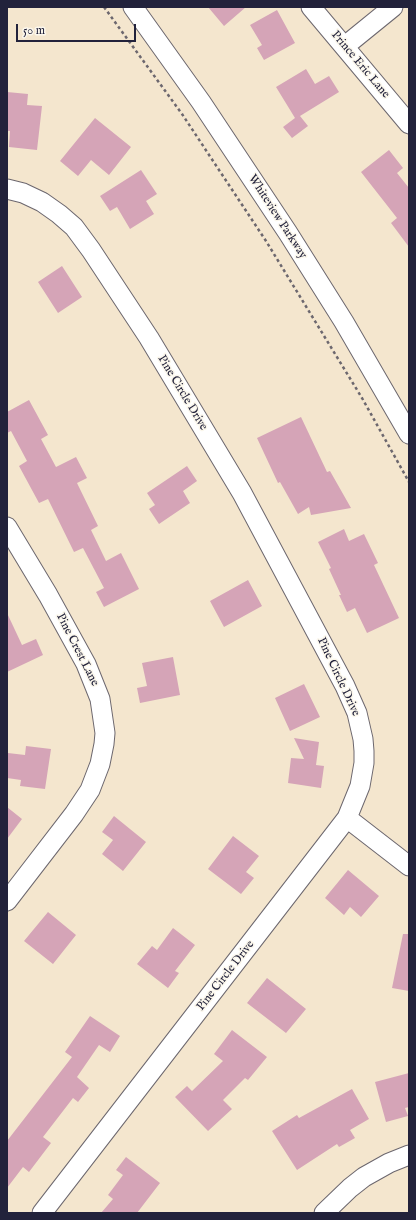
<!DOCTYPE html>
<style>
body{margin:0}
#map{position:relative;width:416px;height:1220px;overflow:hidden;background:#f4e6ce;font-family:"IM FELL English",serif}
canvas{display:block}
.frame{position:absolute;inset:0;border:8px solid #22223b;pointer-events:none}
.scale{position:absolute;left:16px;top:24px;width:120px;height:18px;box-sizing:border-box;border:2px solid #22223b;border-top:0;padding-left:5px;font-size:12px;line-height:14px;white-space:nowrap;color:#22223b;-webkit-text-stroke:3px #fbf7ec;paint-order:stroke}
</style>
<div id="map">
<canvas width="416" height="1220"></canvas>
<div class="frame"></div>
<div class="scale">50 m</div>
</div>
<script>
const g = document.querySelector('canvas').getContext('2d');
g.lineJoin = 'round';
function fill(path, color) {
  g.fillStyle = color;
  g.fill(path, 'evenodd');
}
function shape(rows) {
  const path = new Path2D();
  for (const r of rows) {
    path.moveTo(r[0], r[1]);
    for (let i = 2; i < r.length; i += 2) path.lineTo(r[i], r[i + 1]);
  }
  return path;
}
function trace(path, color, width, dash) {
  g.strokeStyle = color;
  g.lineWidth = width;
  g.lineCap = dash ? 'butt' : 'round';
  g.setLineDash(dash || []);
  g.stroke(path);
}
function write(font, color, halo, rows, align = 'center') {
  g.font = font + ' "IM FELL English",serif';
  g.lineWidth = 3;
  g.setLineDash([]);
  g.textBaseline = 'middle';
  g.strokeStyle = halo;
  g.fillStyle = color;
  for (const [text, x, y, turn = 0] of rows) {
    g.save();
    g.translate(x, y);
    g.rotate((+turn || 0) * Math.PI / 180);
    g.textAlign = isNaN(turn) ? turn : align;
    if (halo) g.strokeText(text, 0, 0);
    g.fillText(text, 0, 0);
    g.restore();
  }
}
fill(shape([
 [208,7,246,7,224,26],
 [277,10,295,43,264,60,257,48,262,45,250,25],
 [306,69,315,84,329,76,339,92,300,116,308,126,292,138,283,127,295,118,276,87],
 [7,92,28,94,27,105,42,106,37,150,9,147,10,131,7,131],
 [95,118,131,147,109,175,91,160,78,176,60,161],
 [389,150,403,168,397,173,409,188,409,247,391,223,397,218,361,172],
 [141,170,157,194,146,201,154,214,130,229,117,207,110,211,100,196],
 [62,266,82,297,58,313,38,282],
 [29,400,48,435,41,439,56,467,76,457,87,478,77,483,98,526,91,530,106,561,121,553,139,589,104,607,96,592,104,588,83,548,74,552,48,499,39,503,19,466,27,461,11,431,7,433,7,412],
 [301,417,327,472,330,471,351,508,311,515,309,507,298,514,280,482,278,483,257,438],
 [187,466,197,481,183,491,190,503,159,524,149,509,155,505,147,493],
 [344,529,349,541,364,534,378,563,374,565,399,618,367,633,355,608,347,612,339,595,341,595,329,569,331,568,318,542],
 [248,580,262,606,224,627,210,601],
 [7,613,22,645,36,639,43,655,7,672],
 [173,657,180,695,140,703,137,688,147,686,142,663],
 [304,684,320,717,290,731,275,698],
 [294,738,319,742,316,765,324,766,321,788,288,783,291,758,304,759],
 [26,746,51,749,45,789,20,786,21,780,7,778,8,753,25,755],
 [7,807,22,819,7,839],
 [114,816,146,842,123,871,102,854,113,840,102,832],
 [233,836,259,856,246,872,254,878,241,894,208,869],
 [348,870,379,896,361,917,350,907,344,915,325,898],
 [48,912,76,935,53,964,24,941],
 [173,928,195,945,175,971,179,973,168,988,137,964,152,946,157,950],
 [403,934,409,934,409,991,392,988],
 [267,978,306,1009,286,1033,247,1003],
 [90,1016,120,1036,110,1052,99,1045,77,1077,89,1088,78,1102,73,1098,43,1137,51,1143,29,1172,23,1167,7,1188,7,1141,72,1057,65,1052],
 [232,1030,267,1057,248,1080,245,1078,223,1100,232,1109,208,1131,175,1097,187,1086,192,1091,223,1061,214,1054],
 [409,1073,409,1107,405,1108,408,1116,386,1122,375,1082],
 [352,1089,369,1119,350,1130,355,1138,339,1147,337,1144,297,1170,272,1131,297,1115,299,1118],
 [126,1157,160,1183,137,1213,101,1213,113,1199,108,1195,123,1175,116,1170]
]), '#d5a4b7');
const minor = shape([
 [133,7,201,102,288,233,344,322,409,434],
 [311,7,409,124],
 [345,46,393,7],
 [7,189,23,193,42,202,59,214,74,227,91,250,149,338,242,493,345,686,357,713,363,739,364,751,364,763,360,786,347,818,42,1213],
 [7,527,48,595,86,664,100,699,105,733,104,744,100,764,90,790,74,814,7,901],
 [347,818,409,866],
 [324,1213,350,1188,364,1177,389,1163,409,1155]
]);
trace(minor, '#6c676e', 21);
trace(shape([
 [104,7,182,114,266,241,362,398,409,482]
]), '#6c676e', 2.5, [3, 3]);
trace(minor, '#fff', 19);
write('12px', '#22223b', '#fbf7ec', [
 ["Prince Eric Lane",360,65,50],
 ["Whiteview Parkway",277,217,57],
 ["Pine Circle Drive",182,393,59],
 ["Pine Crest Lane",77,650,63],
 ["Pine Circle Drive",338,677,65],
 ["Pine Circle Drive",226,976,-52]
]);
</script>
